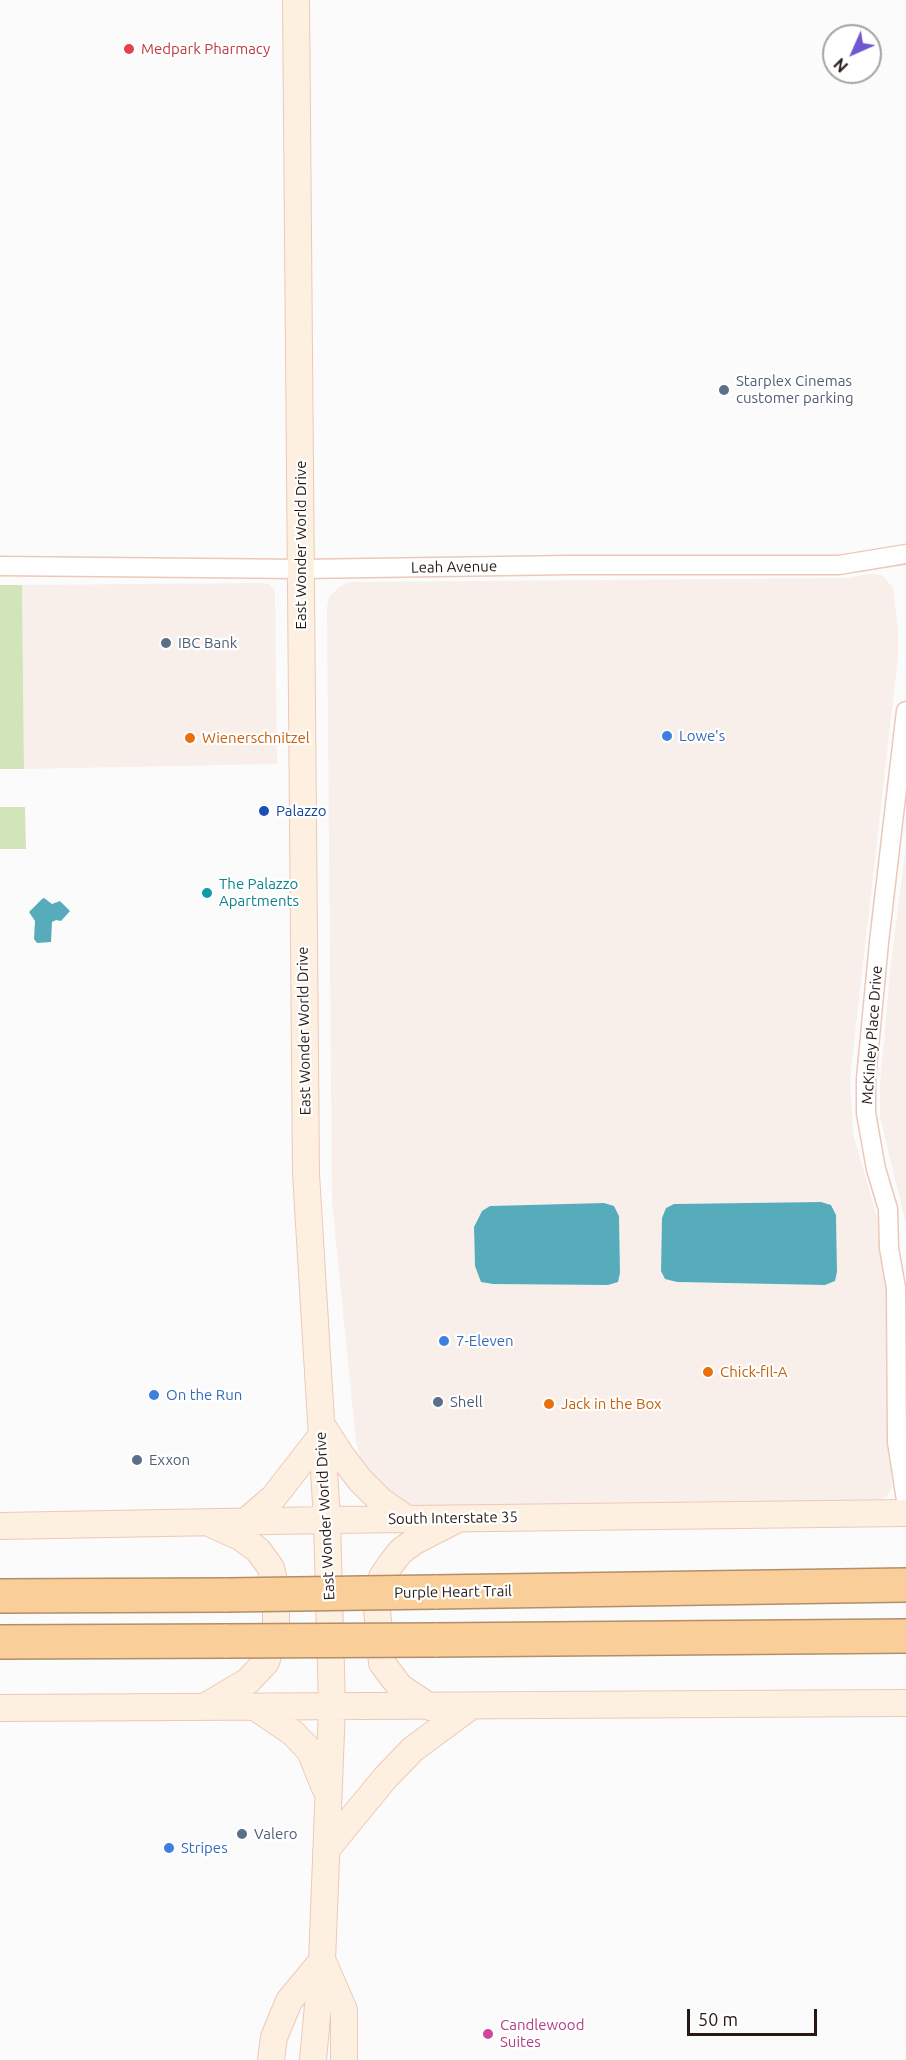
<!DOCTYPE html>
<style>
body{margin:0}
#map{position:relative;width:906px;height:2060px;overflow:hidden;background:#fbfbfb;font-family:Ubuntu,sans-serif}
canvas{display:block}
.north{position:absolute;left:822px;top:24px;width:60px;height:60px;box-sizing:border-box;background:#fff;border:2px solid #a8a3a1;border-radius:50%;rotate:225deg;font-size:16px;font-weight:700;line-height:24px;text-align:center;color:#261913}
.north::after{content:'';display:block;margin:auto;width:21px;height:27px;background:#7158d2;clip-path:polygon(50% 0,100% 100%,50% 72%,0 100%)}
.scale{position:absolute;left:687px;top:2009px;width:130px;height:27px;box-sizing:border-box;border:3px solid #261913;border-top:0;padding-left:8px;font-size:18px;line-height:21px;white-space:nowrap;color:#261913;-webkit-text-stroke:4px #fff;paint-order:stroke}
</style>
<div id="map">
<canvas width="906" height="2060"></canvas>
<div class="north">N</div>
<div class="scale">50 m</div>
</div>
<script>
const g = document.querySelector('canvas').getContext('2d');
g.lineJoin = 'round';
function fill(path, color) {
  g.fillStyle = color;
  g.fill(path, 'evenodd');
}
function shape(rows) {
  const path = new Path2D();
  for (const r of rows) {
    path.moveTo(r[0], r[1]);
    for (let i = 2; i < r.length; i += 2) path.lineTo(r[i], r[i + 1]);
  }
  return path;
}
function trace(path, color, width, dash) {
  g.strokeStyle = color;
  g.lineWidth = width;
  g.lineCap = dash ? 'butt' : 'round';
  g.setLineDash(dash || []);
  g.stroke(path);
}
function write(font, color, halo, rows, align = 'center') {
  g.font = font + ' Ubuntu,sans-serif';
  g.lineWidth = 4.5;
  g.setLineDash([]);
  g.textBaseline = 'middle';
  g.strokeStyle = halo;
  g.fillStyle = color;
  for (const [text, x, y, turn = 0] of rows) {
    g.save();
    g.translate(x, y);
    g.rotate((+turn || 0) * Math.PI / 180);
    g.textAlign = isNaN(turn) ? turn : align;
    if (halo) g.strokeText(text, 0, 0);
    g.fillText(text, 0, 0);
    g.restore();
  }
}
fill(shape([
 [868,574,882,575,893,588,898,630,898,657,850,1078,853,1133,879,1224,888,1277,892,1486,888,1496,876,1501,426,1509,407,1504,387,1493,371,1477,361,1460,356,1442,332,1202,327,607,329,597,339,587,346,583,354,582,847,578],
 [821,1202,831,1205,836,1215,837,1272,835,1281,825,1285,677,1282,665,1279,661,1271,662,1218,666,1208,674,1204],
 [604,1203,614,1206,619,1215,620,1273,475,1266,474,1227,482,1211,490,1206],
 [260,583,269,584,275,591,275,596,277,764,24,769,22,585],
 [906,846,906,1224,880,1117,880,1084,891,963]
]), '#f8efeb');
fill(shape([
 [0,585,22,585,24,769,0,769],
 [0,807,25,807,26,849,0,849]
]), '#d2e4ba');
fill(shape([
 [44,898,52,904,60,901,70,911,61,921,56,920,52,922,51,942,37,943,34,939,35,921,29,912,42,899],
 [821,1202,831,1205,836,1215,837,1272,835,1281,825,1285,677,1282,665,1279,661,1271,662,1218,666,1208,674,1204],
 [604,1203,614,1206,619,1216,620,1273,618,1282,608,1285,493,1284,481,1282,475,1266,474,1227,482,1211,490,1206]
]), '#57acbc');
const minor = shape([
 [0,566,302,569,571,565,839,565,906,554],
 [906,711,879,942,866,1079,866,1113,876,1169,888,1209,889,1248,896,1288,897,1442,906,1500]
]);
const secondary = shape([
 [296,0,306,1174,327,1520,332,1707,322,1961,313,2060],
 [323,1427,341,1455,360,1480,381,1501,407,1519],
 [245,1522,273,1498,322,1435],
 [0,1526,327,1520,906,1513],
 [204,1707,248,1681,266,1662,276,1631,276,1589,271,1568,258,1550,240,1537,213,1525],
 [255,1707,293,1733,310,1751,325,1788],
 [430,1707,400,1687,382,1663,377,1610,382,1577,390,1565,401,1551,415,1541,456,1520],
 [0,1708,906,1703],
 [326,1850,385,1778,413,1749,470,1707],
 [324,1964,344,2010,344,2060],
 [271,2060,274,2037,289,2001,322,1961]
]);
const motorway = shape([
 [434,1592,906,1585],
 [0,1596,227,1595],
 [434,1640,906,1636],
 [0,1642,227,1641]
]);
trace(minor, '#edc8b8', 21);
trace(secondary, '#edc8b8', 28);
trace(motorway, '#b08f69', 36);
trace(minor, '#fff', 18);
trace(secondary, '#fef0e0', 26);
trace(motorway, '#face98', 33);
const motorwayBridge = shape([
 [227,1595,434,1592],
 [227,1641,434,1640]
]);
trace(motorwayBridge, '#b08f69', 36, []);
trace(motorwayBridge, '#face98', 33);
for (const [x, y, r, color] of [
 [129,49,6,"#e0444e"],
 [724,390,6,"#5c6f8a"],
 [166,643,6,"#5c6f8a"],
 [667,736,6,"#3f7fe0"],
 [190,738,6,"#e8710a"],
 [264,811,6,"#1a4fb4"],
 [207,893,6,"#0f9aa8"],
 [444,1341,6,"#3f7fe0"],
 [708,1372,6,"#e8710a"],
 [154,1395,6,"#3f7fe0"],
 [438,1402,6,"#5c6f8a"],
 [549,1404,6,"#e8710a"],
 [137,1460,6,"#5c6f8a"],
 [242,1834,6,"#5c6f8a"],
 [169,1848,6,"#3f7fe0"],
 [488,2034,6,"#d1479c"]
]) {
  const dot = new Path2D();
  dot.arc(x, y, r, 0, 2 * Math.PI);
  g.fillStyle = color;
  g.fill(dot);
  trace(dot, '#fff', 2);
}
write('15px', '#be3a42', '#fff', [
 ["Medpark Pharmacy",141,49]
], 'left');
write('15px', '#4e5e75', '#fff', [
 ["Starplex Cinemas",736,381],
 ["customer parking",736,398],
 ["IBC Bank",178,643],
 ["Shell",450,1402],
 ["Exxon",149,1460],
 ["Valero",254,1834]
], 'left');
write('15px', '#261913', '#fff', [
 ["East Wonder World Drive",301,545,-90],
 ["Leah Avenue",454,567,-1],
 ["East Wonder World Drive",304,1031,-91],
 ["McKinley Place Drive",872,1035,-86],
 ["East Wonder World Drive",325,1516,-93],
 ["South Interstate 35",453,1518,-1],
 ["Purple Heart Trail",453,1592,-1]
]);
write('15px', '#366cbe', '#fff', [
 ["Lowe's",679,736],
 ["7-Eleven",456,1341],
 ["On the Run",166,1395],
 ["Stripes",181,1848]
], 'left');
write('15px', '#c56008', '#fff', [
 ["Wienerschnitzel",202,738],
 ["Chick-fil-A",720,1372],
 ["Jack in the Box",561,1404]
], 'left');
write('15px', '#164399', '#fff', [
 ["Palazzo",276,811]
], 'left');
write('15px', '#0d838f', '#fff', [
 ["The Palazzo",219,884],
 ["Apartments",219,901]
], 'left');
write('15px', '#b23c85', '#fff', [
 ["Candlewood",500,2025],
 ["Suites",500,2042]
], 'left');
</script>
